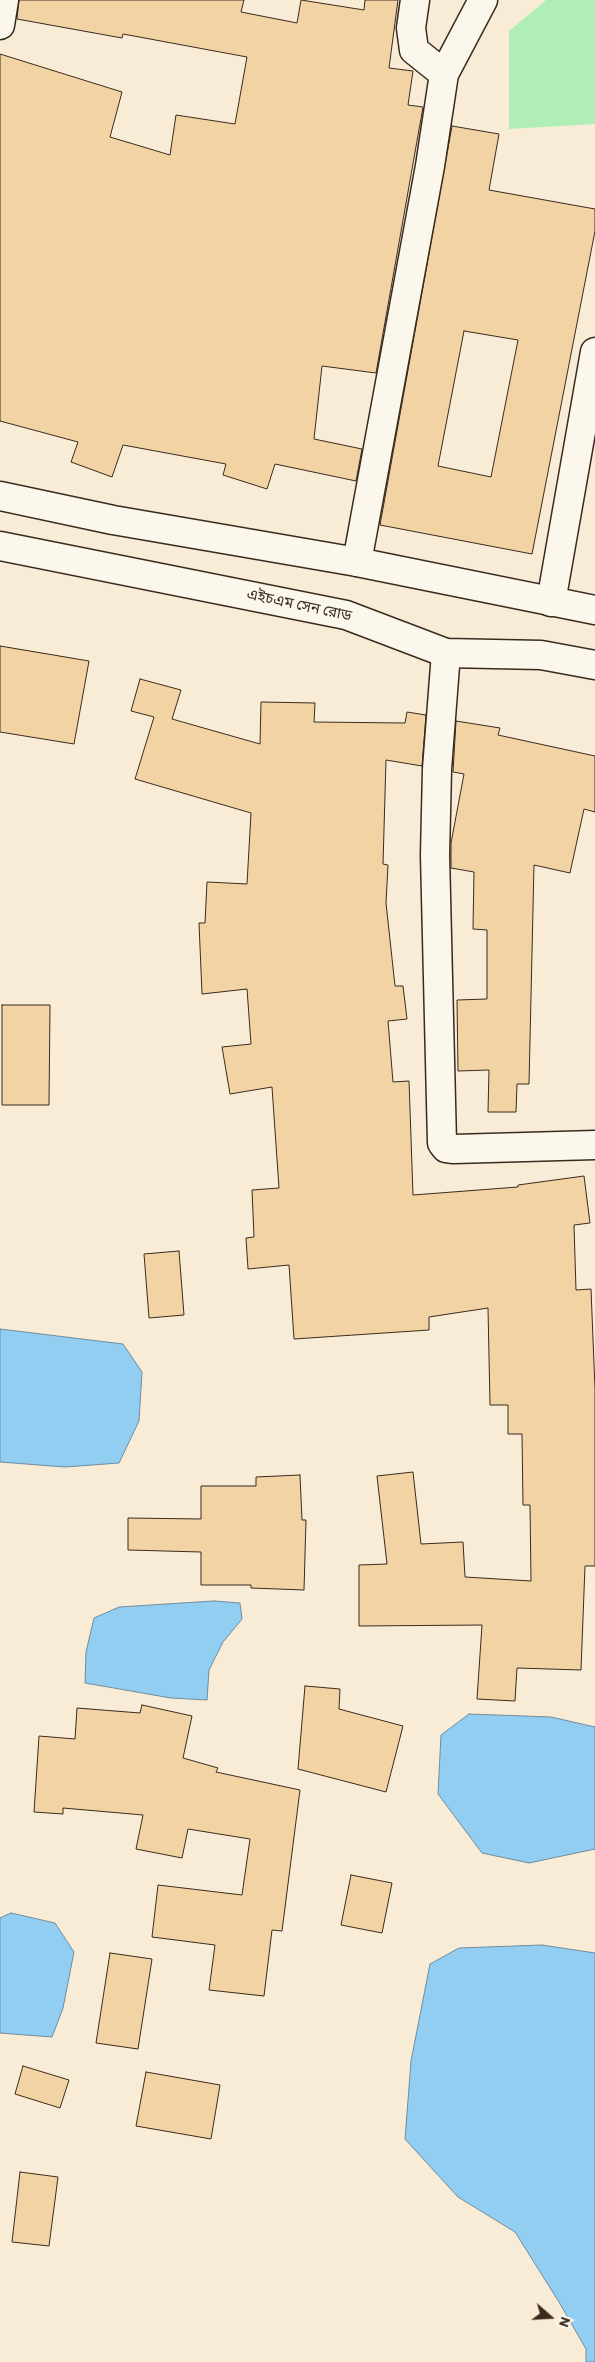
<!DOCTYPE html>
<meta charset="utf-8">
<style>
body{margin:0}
#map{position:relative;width:595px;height:2362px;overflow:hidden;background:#f8ecd6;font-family:Itim,sans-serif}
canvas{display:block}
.north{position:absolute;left:525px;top:2292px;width:50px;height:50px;-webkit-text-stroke:4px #fbf7ec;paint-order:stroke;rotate:109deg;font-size:14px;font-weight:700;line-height:20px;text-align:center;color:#3b2a1e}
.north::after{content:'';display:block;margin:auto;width:18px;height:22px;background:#3b2a1e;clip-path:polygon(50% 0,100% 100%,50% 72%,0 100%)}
</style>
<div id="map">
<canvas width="595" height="2362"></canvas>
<div class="north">N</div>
</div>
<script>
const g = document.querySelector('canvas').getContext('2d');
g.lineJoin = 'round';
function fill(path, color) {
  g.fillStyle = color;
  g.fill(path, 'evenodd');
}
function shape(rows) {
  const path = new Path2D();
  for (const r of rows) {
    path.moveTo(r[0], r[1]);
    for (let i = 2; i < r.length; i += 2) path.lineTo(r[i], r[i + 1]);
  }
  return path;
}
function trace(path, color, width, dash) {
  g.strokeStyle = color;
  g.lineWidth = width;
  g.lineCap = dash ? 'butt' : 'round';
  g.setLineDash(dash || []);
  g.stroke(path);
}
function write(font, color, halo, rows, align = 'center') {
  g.font = font + ' Itim,"Noto Sans Bengali",sans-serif';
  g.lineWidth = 4.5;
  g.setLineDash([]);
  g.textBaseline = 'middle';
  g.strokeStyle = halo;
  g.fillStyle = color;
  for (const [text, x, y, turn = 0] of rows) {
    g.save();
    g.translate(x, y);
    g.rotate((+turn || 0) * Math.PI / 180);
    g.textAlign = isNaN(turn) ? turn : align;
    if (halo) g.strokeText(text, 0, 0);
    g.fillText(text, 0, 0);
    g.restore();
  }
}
fill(shape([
 [546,0,595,0,595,124,509,129,509,31]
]), '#afefb7');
const water = shape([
 [0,1329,123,1344,142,1372,139,1421,119,1463,65,1467,0,1462,0,1329],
 [214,1601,240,1603,242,1619,223,1642,209,1670,207,1700,171,1698,85,1683,86,1652,94,1618,119,1607,214,1601],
 [469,1714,551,1717,595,1727,595,1849,529,1863,482,1853,438,1794,441,1735,469,1714],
 [11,1913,55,1923,74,1952,63,2008,52,2037,0,2033,0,1918,11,1913],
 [542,1945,595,1953,595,2362,586,2362,586,2349,559,2302,515,2232,458,2197,405,2139,411,2061,430,1964,459,1948,542,1945]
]);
fill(water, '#92cef2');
trace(water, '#6f8c9d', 1);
const building = shape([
 [19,0,244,0,241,12,297,23,301,0,364,10,365,0,398,0,389,68,413,71,408,105,423,107,376,373,322,366,314,439,362,449,356,481,275,464,267,489,223,475,226,464,123,445,112,477,71,462,78,442,0,421,0,54,122,92,110,137,170,155,176,115,235,124,247,57,123,34,122,38,17,19,19,0],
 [452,126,499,134,489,190,595,209,595,231,532,554,380,525,452,126],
 [464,331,518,340,491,477,438,466,464,331],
 [0,646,89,661,74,744,0,732,0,646],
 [140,679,181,690,172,719,260,744,261,702,315,703,314,722,405,723,407,712,426,715,422,766,386,760,383,864,388,865,386,903,395,986,403,986,407,1019,388,1021,393,1082,409,1081,413,1195,518,1187,518,1185,584,1176,590,1223,574,1225,576,1290,591,1289,595,1389,595,1566,585,1566,581,1670,517,1668,515,1701,477,1699,482,1625,359,1626,359,1565,387,1564,377,1476,413,1472,421,1544,463,1542,465,1577,531,1581,530,1505,523,1505,522,1434,508,1434,508,1405,490,1405,488,1308,429,1317,429,1330,294,1339,289,1265,248,1269,246,1238,254,1237,252,1190,279,1188,272,1087,230,1094,222,1047,251,1044,247,989,202,994,199,923,205,923,207,882,247,884,251,813,135,779,154,717,131,711,140,679],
 [456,721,500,728,498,735,595,756,595,812,584,809,570,873,534,865,529,1084,517,1084,516,1112,488,1112,489,1070,458,1071,457,1000,487,999,487,930,473,929,474,872,451,868,451,843,464,774,453,772,456,721],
 [2,1005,50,1005,49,1105,2,1105,2,1005],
 [179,1251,184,1315,149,1318,144,1254,179,1251],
 [300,1475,302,1520,306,1520,304,1590,251,1588,251,1585,201,1585,201,1552,128,1550,128,1518,201,1519,201,1486,256,1486,256,1477,300,1475],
 [305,1686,340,1689,339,1709,403,1726,386,1792,298,1769,305,1686],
 [142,1705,192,1716,183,1758,218,1768,216,1772,300,1790,282,1931,272,1930,264,1996,209,1990,215,1945,152,1937,158,1885,242,1895,250,1839,188,1829,182,1858,136,1849,143,1815,63,1808,63,1814,34,1812,39,1736,75,1739,77,1708,140,1713,142,1705],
 [351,1875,392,1883,382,1933,341,1925,351,1875],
 [110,1953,152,1959,138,2049,96,2043,110,1953],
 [23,2066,69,2080,60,2108,15,2094,23,2066],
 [146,2072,220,2085,211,2139,136,2126,146,2072],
 [20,2172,58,2177,49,2246,12,2242,20,2172]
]);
fill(building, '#f1d3a4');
trace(building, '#3b2a1e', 1);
const minor = shape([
 [415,0,411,28,414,50,444,74],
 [0,25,4,0],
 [357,562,430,166,444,74,483,0],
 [446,653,437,769,435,855,442,1143,446,1148,454,1149,595,1145]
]);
const tertiary = shape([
 [551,602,595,352]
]);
const secondary = shape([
 [0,496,113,520,357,562,595,610],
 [0,546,346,615,446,653,541,655,595,665]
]);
trace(minor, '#3b2a1e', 31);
trace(tertiary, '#3b2a1e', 31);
trace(secondary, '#3b2a1e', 31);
trace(minor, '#fbf7ec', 28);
trace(tertiary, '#fbf7ec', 28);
trace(secondary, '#fbf7ec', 28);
write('15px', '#3b2a1e', '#fbf7ec', [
 ["এইচএম সেন রোড",299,606,12]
]);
</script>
